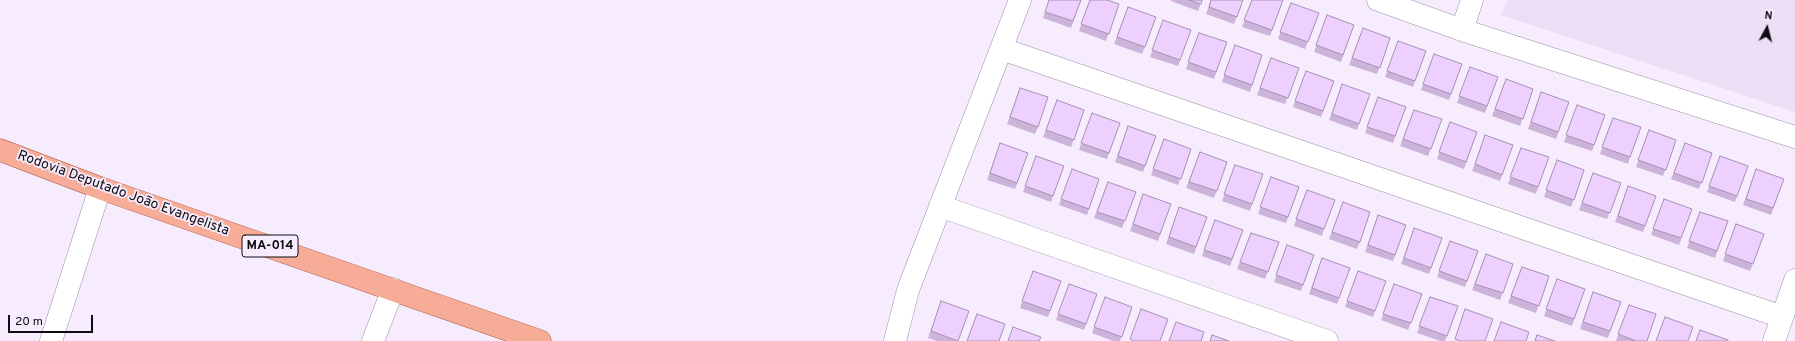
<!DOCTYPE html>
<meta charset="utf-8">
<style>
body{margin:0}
#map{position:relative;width:1795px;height:341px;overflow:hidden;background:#f7ecfd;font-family:Overpass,sans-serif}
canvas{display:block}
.north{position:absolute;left:1747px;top:8px;width:40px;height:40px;-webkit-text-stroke:3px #f7ecfd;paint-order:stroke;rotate:7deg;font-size:11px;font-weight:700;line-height:16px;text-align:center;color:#0f0c11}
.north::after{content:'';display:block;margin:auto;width:14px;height:18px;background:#0f0c11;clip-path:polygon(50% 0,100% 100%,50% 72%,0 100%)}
.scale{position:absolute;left:8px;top:315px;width:85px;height:18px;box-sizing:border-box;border:2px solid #0f0c11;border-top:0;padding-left:5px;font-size:12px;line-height:14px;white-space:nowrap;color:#0f0c11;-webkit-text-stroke:3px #f7ecfd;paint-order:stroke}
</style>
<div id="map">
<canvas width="1795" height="341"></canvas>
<div class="north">N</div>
<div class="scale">20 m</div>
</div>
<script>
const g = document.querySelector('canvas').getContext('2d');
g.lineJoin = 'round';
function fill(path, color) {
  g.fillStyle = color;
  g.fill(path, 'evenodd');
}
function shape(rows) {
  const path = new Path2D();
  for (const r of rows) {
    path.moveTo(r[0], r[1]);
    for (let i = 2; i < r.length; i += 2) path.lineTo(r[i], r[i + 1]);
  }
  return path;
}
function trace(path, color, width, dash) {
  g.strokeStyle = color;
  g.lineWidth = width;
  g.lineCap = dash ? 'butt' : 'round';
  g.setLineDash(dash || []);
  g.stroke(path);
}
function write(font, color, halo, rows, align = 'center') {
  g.font = font + ' Overpass,sans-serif';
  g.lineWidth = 3.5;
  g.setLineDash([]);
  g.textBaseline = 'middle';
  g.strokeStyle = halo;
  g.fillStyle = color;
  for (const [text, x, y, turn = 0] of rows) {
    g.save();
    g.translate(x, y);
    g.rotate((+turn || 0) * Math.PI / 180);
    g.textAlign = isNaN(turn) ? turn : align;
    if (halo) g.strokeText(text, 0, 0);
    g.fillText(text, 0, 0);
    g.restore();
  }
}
fill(shape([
 [1507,0,1795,0,1795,112,1501,15]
]), '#ecdef5');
const street = shape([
 [1378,0,1462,30,1795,137],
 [1462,30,1472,0],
 [1002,49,1782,317],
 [940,206,1327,341],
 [51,341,100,188],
 [373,341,393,289],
 [895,341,908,290,1020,0],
 [1774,341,1795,280]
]);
const primary = shape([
 [0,150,100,188,540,341]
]);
trace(street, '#9b92a2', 23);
trace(primary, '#a3503c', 23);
trace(street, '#fff', 22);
trace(primary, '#f7ac98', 22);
fill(shape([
 [1049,0,1081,0,1071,28,1043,18],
 [1090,0,1119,4,1106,41,1079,31],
 [1171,0,1202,0,1198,11,1171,1],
 [1211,0,1243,0,1234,24,1206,14],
 [1252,0,1283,0,1270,36,1242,27],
 [1291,3,1319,13,1305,49,1278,39],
 [1128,7,1156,17,1142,54,1114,44],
 [1327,15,1354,25,1341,62,1314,52],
 [1163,20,1191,30,1178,66,1150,57],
 [1363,28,1390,38,1377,74,1349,65],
 [1199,33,1227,42,1214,79,1186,69],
 [1398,41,1426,51,1413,87,1385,77],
 [1235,45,1262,55,1250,92,1222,82],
 [1434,54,1462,64,1449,100,1421,90],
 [1271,58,1299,68,1285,104,1257,95],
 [1470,67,1498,77,1485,113,1457,103],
 [1306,71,1334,81,1321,117,1293,107],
 [1506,79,1533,89,1520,126,1492,116],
 [1342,84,1359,124,1357,130,1329,120],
 [1020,88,1038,127,1035,134,1007,124],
 [1541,92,1569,102,1556,139,1528,129],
 [1378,97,1406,107,1393,143,1365,133],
 [1057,100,1084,110,1071,147,1043,137],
 [1577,105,1605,115,1592,151,1564,142],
 [1414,110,1442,119,1428,156,1400,146],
 [1092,113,1120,123,1107,159,1079,150],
 [1613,118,1630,157,1628,164,1600,154],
 [1450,122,1477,132,1464,169,1437,159],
 [1128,126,1156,136,1143,172,1115,162],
 [1649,130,1676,140,1663,176,1636,167],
 [1485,135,1513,145,1500,181,1472,171],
 [1164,139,1191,149,1178,185,1151,175],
 [1000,143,1028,153,1015,189,987,180],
 [1685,143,1712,153,1699,189,1671,179],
 [1521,148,1538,187,1536,194,1508,184],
 [1200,152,1227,162,1214,198,1186,188],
 [1036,156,1064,166,1051,202,1023,192],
 [1720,156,1748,166,1735,202,1707,192],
 [1557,160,1584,170,1571,207,1544,197],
 [1235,165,1252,204,1250,211,1222,201],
 [1072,169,1099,179,1087,215,1059,205],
 [1756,169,1784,179,1771,215,1743,205],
 [1593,173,1621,183,1607,219,1579,210],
 [1271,177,1299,187,1286,223,1258,214],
 [1108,182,1136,192,1122,228,1094,218],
 [1628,186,1656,196,1643,232,1615,222],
 [1307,190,1324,229,1322,236,1294,226],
 [1143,194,1171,204,1158,241,1130,231],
 [1664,199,1692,209,1679,245,1651,235],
 [1343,202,1360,242,1357,249,1329,239],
 [1179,207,1207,217,1194,254,1166,244],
 [1700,212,1728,221,1715,258,1687,248],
 [1378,215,1406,225,1393,261,1365,252],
 [1215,220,1243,230,1230,266,1202,256],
 [1736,224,1764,234,1750,271,1723,261],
 [1414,228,1442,238,1429,274,1401,264],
 [1251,233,1279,242,1265,279,1237,269],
 [1450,241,1478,251,1465,287,1437,277],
 [1287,245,1314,255,1301,291,1274,282],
 [1486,254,1513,264,1500,300,1472,290],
 [1322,258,1350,268,1337,304,1309,294],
 [1522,267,1549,276,1536,313,1508,303],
 [1033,271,1061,281,1048,317,1020,308],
 [1358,271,1375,311,1373,317,1345,307],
 [1557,279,1585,289,1572,326,1544,316],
 [1069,284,1097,294,1084,330,1056,320],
 [1394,284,1422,294,1408,330,1381,320],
 [1593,292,1621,302,1608,338,1580,329],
 [1105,297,1132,307,1120,341,1113,341,1092,333],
 [1430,297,1458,306,1445,341,1440,341,1417,333],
 [941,301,958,341,937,341,928,338],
 [1629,305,1647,341,1616,341]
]), '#ccb3da');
const building = shape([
 [1049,0,1081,0,1073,21,1045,12,1049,0],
 [1090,0,1107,0,1119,4,1109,34,1081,24,1090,0],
 [1189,0,1202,0,1201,4,1189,0],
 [1211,0,1243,0,1237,17,1209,7,1211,0],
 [1252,0,1283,0,1272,30,1244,20,1252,0],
 [1291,3,1319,13,1308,42,1280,32,1291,3],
 [1128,7,1156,17,1145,47,1117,37,1128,7],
 [1327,15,1354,25,1343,55,1316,45,1327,15],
 [1163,20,1191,30,1180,60,1152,50,1163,20],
 [1363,28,1390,38,1380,68,1352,58,1363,28],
 [1199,33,1227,42,1216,72,1188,62,1199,33],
 [1398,41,1426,51,1415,81,1387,71,1398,41],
 [1235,45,1262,55,1252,85,1224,75,1235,45],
 [1434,54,1462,64,1451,94,1423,84,1434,54],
 [1271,58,1299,68,1288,98,1260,88,1271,58],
 [1470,67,1498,77,1487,106,1459,96,1470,67],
 [1306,71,1334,81,1323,111,1295,101,1306,71],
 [1506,79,1533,89,1523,119,1495,109,1506,79],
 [1342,84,1370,94,1359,124,1332,114,1342,84],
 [1020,88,1048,97,1038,127,1010,117,1020,88],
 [1541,92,1569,102,1558,132,1531,122,1541,92],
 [1378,97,1406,107,1395,136,1367,127,1378,97],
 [1057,100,1084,110,1074,140,1046,130,1057,100],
 [1577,105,1605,115,1594,145,1566,135,1577,105],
 [1414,110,1442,119,1431,149,1403,139,1414,110],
 [1092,113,1120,123,1109,153,1081,143,1092,113],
 [1613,118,1641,127,1630,157,1602,147,1613,118],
 [1450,122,1477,132,1466,162,1439,152,1450,122],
 [1128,126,1156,136,1145,166,1118,156,1128,126],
 [1649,130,1676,140,1666,170,1638,160,1649,130],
 [1485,135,1513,145,1502,175,1475,164,1485,135],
 [1164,139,1191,149,1181,179,1153,169,1164,139],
 [1000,143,1028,153,1017,183,990,173,1000,143],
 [1685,143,1712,153,1702,183,1674,173,1685,143],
 [1521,148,1549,157,1538,187,1510,177,1521,148],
 [1200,152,1227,162,1217,191,1189,182,1200,152],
 [1036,156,1064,166,1053,196,1025,186,1036,156],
 [1720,156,1748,166,1737,196,1709,186,1720,156],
 [1557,160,1584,170,1574,200,1546,190,1557,160],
 [1235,165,1263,174,1252,204,1224,194,1235,165],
 [1072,169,1099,179,1089,209,1061,199,1072,169],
 [1756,169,1784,179,1773,208,1746,199,1756,169],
 [1593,173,1621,183,1610,213,1582,203,1593,173],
 [1271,177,1299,187,1288,217,1260,207,1271,177],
 [1108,182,1136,192,1125,221,1097,212,1108,182],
 [1628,186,1656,196,1645,226,1618,216,1628,186],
 [1307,190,1335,200,1324,229,1296,219,1307,190],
 [1143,194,1171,204,1160,234,1133,224,1143,194],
 [1664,199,1692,209,1681,238,1653,229,1664,199],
 [1343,202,1370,212,1360,242,1332,232,1343,202],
 [1179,207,1207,217,1196,247,1169,237,1179,207],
 [1700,212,1728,221,1717,251,1689,241,1700,212],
 [1378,215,1406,225,1395,255,1368,245,1378,215],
 [1215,220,1243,230,1232,259,1204,250,1215,220],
 [1736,224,1764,234,1753,264,1725,254,1736,224],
 [1414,228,1442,238,1431,268,1404,258,1414,228],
 [1251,233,1279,242,1268,272,1240,262,1251,233],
 [1450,241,1478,251,1467,281,1439,271,1450,241],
 [1287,245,1314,255,1303,285,1276,275,1287,245],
 [1486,254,1513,264,1503,293,1475,284,1486,254],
 [1322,258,1350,268,1339,298,1312,288,1322,258],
 [1522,267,1549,276,1539,306,1511,296,1522,267],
 [1033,271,1061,281,1050,311,1022,301,1033,271],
 [1358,271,1386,281,1375,311,1347,301,1358,271],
 [1557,279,1585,289,1574,319,1546,309,1557,279],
 [1069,284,1097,294,1086,324,1058,314,1069,284],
 [1394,284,1422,294,1411,323,1383,314,1394,284],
 [1593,292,1621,302,1610,331,1583,322,1593,292],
 [1105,297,1132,307,1122,337,1094,327,1105,297],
 [1430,297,1458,306,1447,336,1419,326,1430,297],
 [941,301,969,311,958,341,931,331,941,301],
 [1629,305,1656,314,1647,341,1636,341,1618,334,1629,305],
 [1141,309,1168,319,1160,341,1134,341,1130,339,1141,309],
 [1465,309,1493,319,1485,341,1460,341,1455,339,1465,309],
 [977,314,1005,324,999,341,967,341,977,314],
 [1665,317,1693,327,1688,341,1656,341,1665,317],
 [1176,322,1204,332,1201,341,1169,341,1176,322],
 [1501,322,1529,332,1526,341,1494,341,1501,322],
 [1013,327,1041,337,1039,341,1008,341,1013,327],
 [1700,330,1728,340,1728,341,1696,341,1700,330],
 [1212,335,1229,341,1210,341,1212,335],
 [1537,335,1555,341,1535,341,1537,335]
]);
fill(building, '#edd0fe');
trace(building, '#a692b2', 1);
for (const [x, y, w] of [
 [270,246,56]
]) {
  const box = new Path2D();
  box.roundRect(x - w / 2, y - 11, w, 22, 3);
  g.fillStyle = '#f7ecfd';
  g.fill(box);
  trace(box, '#0f0c11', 1);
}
write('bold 13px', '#0f0c11', null, [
 ["MA-014",270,246]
]);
write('14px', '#0f0c11', '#f7ecfd', [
 ["Rodovia Deputado João Evangelista",123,194,20]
]);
</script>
